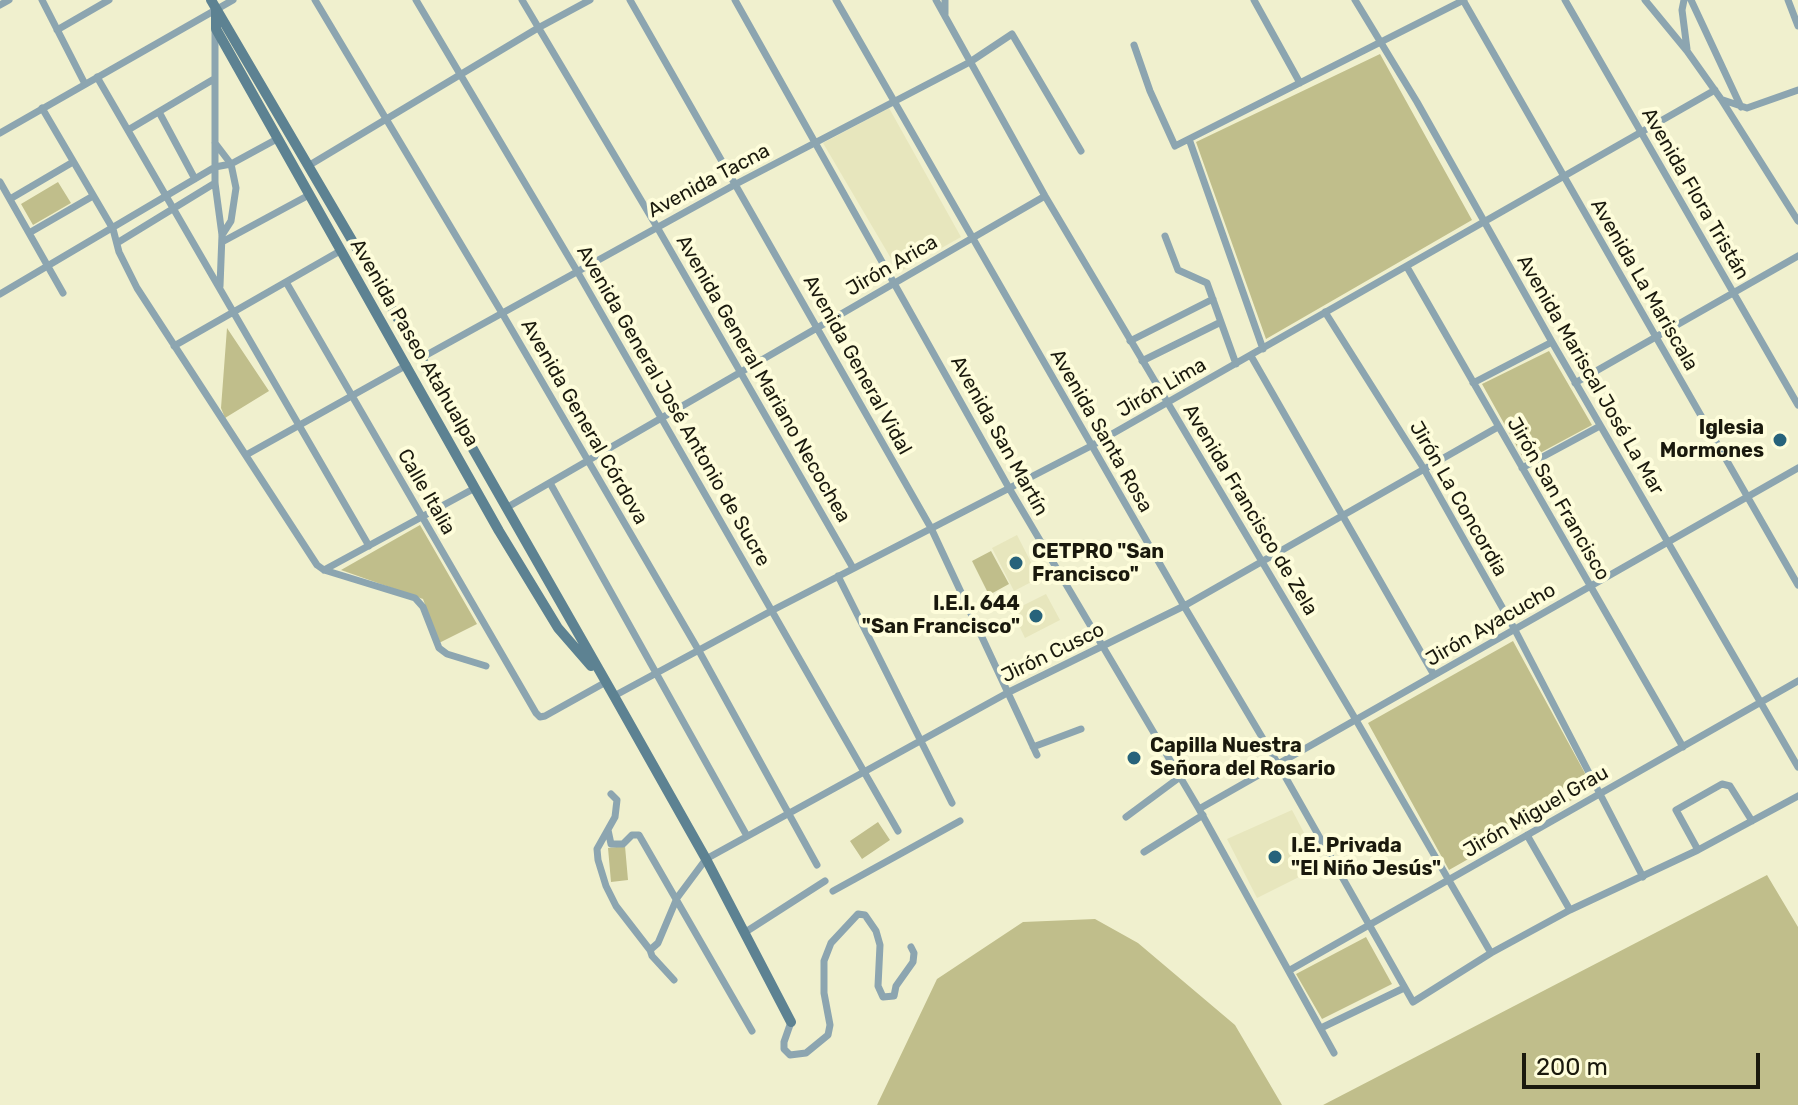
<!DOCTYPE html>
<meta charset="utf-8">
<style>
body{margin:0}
#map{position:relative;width:1798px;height:1105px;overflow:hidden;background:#f0f0ce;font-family:Rubik,sans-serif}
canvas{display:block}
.scale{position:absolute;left:1522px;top:1053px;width:238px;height:36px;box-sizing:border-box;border:4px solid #1a190d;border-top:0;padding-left:10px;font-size:24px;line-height:28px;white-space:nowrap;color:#1a190d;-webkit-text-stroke:6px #fefddb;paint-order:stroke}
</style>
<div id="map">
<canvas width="1798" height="1105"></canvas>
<div class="scale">200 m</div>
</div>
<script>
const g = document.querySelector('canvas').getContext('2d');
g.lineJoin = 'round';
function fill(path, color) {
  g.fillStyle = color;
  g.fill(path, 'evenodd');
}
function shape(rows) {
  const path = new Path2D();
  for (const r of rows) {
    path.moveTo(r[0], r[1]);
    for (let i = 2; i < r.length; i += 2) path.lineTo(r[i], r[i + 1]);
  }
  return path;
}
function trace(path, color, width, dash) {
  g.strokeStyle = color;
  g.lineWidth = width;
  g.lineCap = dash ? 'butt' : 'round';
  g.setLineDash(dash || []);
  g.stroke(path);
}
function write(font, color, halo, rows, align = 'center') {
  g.font = font + ' Rubik,sans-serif';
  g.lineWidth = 8;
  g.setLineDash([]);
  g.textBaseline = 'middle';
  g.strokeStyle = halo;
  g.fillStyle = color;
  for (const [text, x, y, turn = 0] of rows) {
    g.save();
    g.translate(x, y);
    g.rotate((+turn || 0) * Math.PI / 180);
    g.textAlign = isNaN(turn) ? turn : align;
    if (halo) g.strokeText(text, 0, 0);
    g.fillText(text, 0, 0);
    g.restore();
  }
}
fill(shape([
 [889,108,961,237,899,272,823,143],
 [1017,535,1039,578,1014,591,992,548],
 [1046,594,1060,620,1025,638,1012,611],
 [1292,810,1311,846,1309,848,1319,867,1257,898,1227,839]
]), '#e7e6bd');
fill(shape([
 [1380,54,1472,220,1266,339,1196,142],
 [58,182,71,203,33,225,21,204],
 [227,328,269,391,225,418,221,408],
 [1549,351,1592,425,1525,461,1482,384],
 [420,525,477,624,439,643,423,599,341,570],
 [991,551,1009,584,989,595,972,561],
 [1513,641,1593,788,1449,870,1368,723],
 [878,822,890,840,862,859,850,841],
 [625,846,628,880,611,882,608,848],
 [1767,875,1798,927,1798,1105,1323,1105],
 [1095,919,1138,943,1235,1025,1282,1105,877,1105,937,979,1023,922],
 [1366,937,1392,984,1322,1019,1296,974]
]), '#c0be8b');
trace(shape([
 [42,0,85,84],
 [315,0,502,313,699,651,817,865],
 [416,0,577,271,898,831],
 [522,0,657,227,853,568],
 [630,0,931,528,1037,755],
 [735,0,1009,488,1199,809,1334,1053],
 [836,0,1184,606,1278,764,1413,1002,1491,953,1570,910,1698,850,1798,796],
 [936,0,1045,196,1356,720,1491,953],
 [1254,0,1300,83],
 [1355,0,1417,102,1552,342,1798,767],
 [1463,0,1798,585],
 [1565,0,1798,405],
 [1645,0,1687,51,1721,99,1798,221],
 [1684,0,1682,10,1687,49],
 [1691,0,1741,107],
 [1788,0,1798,26],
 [0,5,9,0],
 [945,14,945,0],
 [57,30,109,0],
 [215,31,215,183,222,235,220,286],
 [1134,45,1150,91,1175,146,1464,0],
 [97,77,369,546],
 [1723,100,1747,108,1798,90],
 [42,108,113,229,119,252,137,288,317,565,324,570,415,598,423,607,439,648,447,654,486,666],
 [159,112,195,179],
 [128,130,214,79],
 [0,133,233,0],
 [1189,139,1263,349],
 [215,143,231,164,236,188,231,221,222,235],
 [308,166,538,28,590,0],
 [0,182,63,293],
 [10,199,73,162],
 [29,233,93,196],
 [1165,236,1178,270,1207,283,1236,364],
 [222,242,309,195],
 [117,243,215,183],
 [1407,267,1683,747],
 [286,282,536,713,540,717,545,716,606,682],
 [0,294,215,167,231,164,277,139],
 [1325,312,1424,469,1515,630,1643,877],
 [1130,341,1213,299],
 [174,346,340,251],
 [1251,356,1434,675],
 [421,358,736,184,970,62,1012,34,1081,151],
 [1142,361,1221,322],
 [1473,383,1552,342],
 [1575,383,1798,256],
 [246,455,407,365],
 [1522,468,1600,426],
 [550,483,747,836],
 [506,508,1045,196],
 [324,570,475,488],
 [838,576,952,803],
 [614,696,773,610,1091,446,1715,90],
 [1033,747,1081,729],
 [611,794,617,800,615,817,597,849,598,860,606,886,616,906,650,950,658,943,677,898,706,859,1009,692,1184,606,1498,427],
 [1199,809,1798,468],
 [1126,817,1180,777],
 [608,830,611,844,623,844,632,835,639,835,752,1031],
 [1527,835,1570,910],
 [1698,850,1676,810,1722,784,1730,786,1752,821],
 [1144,852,1203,815],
 [833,891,960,821],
 [744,933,825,881],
 [650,950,652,956,674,980],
 [1290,970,1798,681],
 [791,1022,784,1042,784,1049,790,1055,806,1053,828,1035,830,1025,824,993,824,961,831,943,858,914,865,915,876,931,880,945,878,986,883,997,894,996,896,986,913,962,914,953,911,947],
 [1321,1028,1404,988]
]), '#8ca5b0', 7);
trace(shape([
 [211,0,421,358,614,696,706,859,791,1022],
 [216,10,216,29,499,531,558,628,591,666]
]), '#5d8292', 10);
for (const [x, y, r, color] of [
 [1780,440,8,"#27637b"],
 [1016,563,8,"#27637b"],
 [1036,616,8,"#27637b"],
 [1134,758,8,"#27637b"],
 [1275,857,8,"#27637b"]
]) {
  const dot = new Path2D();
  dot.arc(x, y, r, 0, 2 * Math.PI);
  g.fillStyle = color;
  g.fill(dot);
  trace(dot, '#fefddb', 3);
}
write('20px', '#1a190d', '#fefddb', [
 ["Avenida Tacna",709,181,-28],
 ["Avenida Flora Tristán",1695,194,60],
 ["Jirón Arica",892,266,-30],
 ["Avenida La Mariscala",1644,285,60],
 ["Avenida Paseo Atahualpa",414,343,60],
 ["Avenida General Vidal",857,365,61],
 ["Avenida Mariscal José La Mar",1590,375,60],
 ["Avenida General Mariano Necochea",763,379,60],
 ["Jirón Lima",1162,388,-30],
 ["Avenida General José Antonio de Sucre",673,406,60],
 ["Avenida General Córdova",584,422,60],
 ["Avenida Santa Rosa",1101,431,60],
 ["Avenida San Martín",999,436,61],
 ["Calle Italia",426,492,60],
 ["Jirón La Concordia",1458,499,60],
 ["Jirón San Francisco",1558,499,60],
 ["Avenida Francisco de Zela",1250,510,59],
 ["Jirón Ayacucho",1491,625,-30],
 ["Jirón Cusco",1053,653,-26],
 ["Jirón Miguel Grau",1536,812,-30]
]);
write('bold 20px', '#1a190d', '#fefddb', [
 ["Iglesia",1764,428,"right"],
 ["Mormones",1764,451,"right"],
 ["CETPRO \"San",1032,552],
 ["Francisco\"",1032,575],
 ["I.E.I. 644",1020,604,"right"],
 ["\"San Francisco\"",1020,627,"right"],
 ["Capilla Nuestra",1150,746],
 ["Señora del Rosario",1150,769],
 ["I.E. Privada",1291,846],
 ["\"El Niño Jesús\"",1291,869]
], 'left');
</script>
